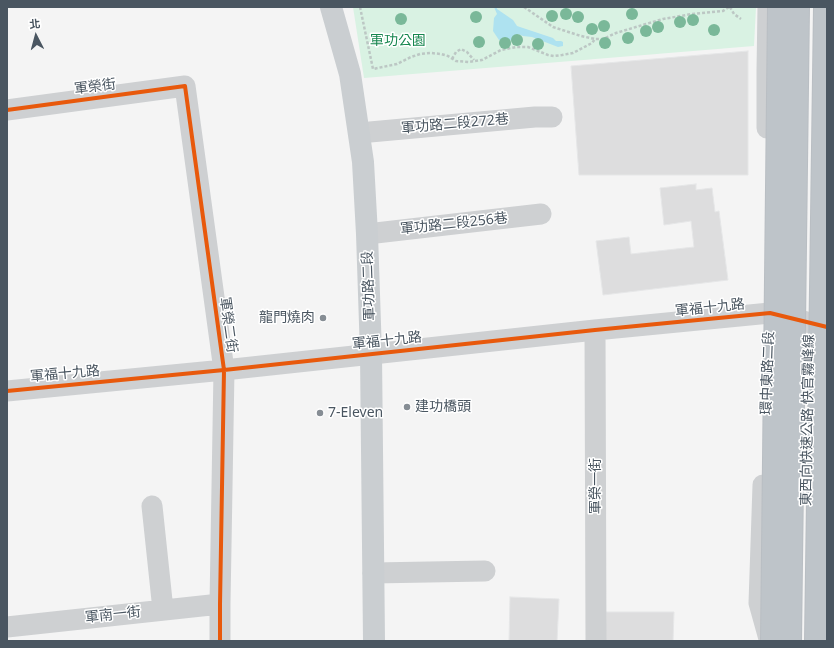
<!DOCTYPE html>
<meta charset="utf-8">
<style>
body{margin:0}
#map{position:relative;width:834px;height:648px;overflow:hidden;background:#f4f4f4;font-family:"Noto Sans","Noto Sans TC",sans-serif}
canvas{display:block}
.frame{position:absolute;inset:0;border:8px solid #4a5661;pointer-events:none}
.north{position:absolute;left:16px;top:16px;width:40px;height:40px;-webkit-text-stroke:3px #fff;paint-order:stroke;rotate:354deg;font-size:11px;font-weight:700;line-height:16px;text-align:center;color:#4a5661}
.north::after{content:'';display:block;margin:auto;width:14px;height:18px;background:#4a5661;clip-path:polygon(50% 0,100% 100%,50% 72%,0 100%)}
</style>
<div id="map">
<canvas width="834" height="648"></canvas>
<div class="frame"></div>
<div class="north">北</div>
</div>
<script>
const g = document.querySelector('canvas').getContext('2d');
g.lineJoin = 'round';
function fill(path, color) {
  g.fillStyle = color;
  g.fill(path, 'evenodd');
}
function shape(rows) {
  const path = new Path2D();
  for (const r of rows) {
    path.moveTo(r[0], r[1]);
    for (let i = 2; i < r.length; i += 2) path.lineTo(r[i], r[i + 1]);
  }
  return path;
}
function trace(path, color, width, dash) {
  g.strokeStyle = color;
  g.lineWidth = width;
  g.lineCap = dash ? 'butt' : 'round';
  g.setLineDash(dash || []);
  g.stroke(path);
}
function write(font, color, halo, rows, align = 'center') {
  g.font = font + ' "Noto Sans","Noto Sans TC",sans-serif';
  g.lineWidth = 3;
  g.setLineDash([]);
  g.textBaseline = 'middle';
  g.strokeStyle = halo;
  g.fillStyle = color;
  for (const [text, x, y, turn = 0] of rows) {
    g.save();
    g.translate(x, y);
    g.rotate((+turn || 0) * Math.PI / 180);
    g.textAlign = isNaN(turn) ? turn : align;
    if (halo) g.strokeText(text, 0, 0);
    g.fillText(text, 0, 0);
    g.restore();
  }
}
fill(shape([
 [353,7,756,7,754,46,364,78]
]), '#d9f2e3');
fill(shape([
 [494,7,497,7,497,9,513,20,517,26,553,38,556,41,561,41,563,42,563,46,558,47,532,37,523,36,518,34,512,40,505,41,499,40,493,31,494,18,497,14]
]), '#aee2f0');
const building = shape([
 [748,51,748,175,579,175,571,66,748,51],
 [696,184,696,190,712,188,715,212,719,211,728,280,603,295,596,241,629,237,631,254,694,247,691,221,664,225,660,188,696,184],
 [510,597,559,599,557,641,509,641,510,597],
 [606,612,674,612,673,641,605,641,606,612]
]);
fill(building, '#ddddde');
trace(building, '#e5e6e7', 1);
trace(shape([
 [360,7,373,69,397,64,411,57,420,54,431,53,441,54,448,56,456,61,469,62,475,61,482,60,501,50,516,47,528,47,548,55,554,56,562,55,573,53,592,43,595,39,603,39,616,33,646,24,663,19,692,14,723,11,729,7],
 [524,7,553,27,581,36,595,39],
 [730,7,734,14,741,19],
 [452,59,456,52,461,49,467,52,474,60]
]), '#bcc7c4', 2.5, [3, 2]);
trace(shape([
 [7,110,185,86,224,370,220,604,220,641],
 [767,128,767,70,768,7],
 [359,133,535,117,552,117],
 [367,234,541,214],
 [595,330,596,641],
 [7,391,224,370,595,330,770,313,827,327],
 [763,485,759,603,769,639],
 [152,506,163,610],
 [373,573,485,571],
 [7,627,220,604]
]), '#ced0d2', 21);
trace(shape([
 [331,7,350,74,363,162,367,234,371,354,374,641]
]), '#caced1', 22);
const highwayBridge = shape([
 [772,641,779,7],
 [790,641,798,7],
 [816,641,825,7]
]);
trace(highwayBridge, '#b9bec3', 24, []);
trace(highwayBridge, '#bec4c9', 22);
trace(shape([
 [7,110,185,86,224,370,220,604,220,641],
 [7,391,224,370,595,330,770,313,827,327]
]), '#e8590c', 4);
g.fillStyle = '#7ab899';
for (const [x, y] of [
 [566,14],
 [632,14],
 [552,16],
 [476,17],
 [578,17],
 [401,19],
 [693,20],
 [680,22],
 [604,26],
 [658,27],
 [592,29],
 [714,30],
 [646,31],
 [628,38],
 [517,40],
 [479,42],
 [505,43],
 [605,43],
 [538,44]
]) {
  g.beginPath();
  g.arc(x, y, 6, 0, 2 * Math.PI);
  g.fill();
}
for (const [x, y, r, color] of [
 [323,318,4,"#868d94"],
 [407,407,4,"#868d94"],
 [320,413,4,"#868d94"]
]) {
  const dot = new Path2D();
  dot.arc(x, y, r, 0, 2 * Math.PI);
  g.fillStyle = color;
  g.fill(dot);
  trace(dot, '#fff', 1.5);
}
write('14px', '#17864f', '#fff', [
 ["軍功公園",398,41]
]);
write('14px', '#4a5661', '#fff', [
 ["軍榮街",95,87,-7],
 ["軍功路二段272巷",455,124,-5],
 ["軍功路二段256巷",454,224,-6],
 ["軍功路二段",369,286,-92],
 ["軍福十九路",710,308,-6],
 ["軍榮二街",228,325,82],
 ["軍福十九路",387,341,-6],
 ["環中東路二段",768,373,-88],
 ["軍福十九路",65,374,-5],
 ["東西向快速公路 快官霧峰線",808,420,-89],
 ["軍榮一街",596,486,-90],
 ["軍南一街",113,615,-6]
]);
write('14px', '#4a5661', '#fff', [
 ["龍門燒肉",315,318,"right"],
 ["建功橋頭",415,407],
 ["7-Eleven",328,413]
], 'left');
</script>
